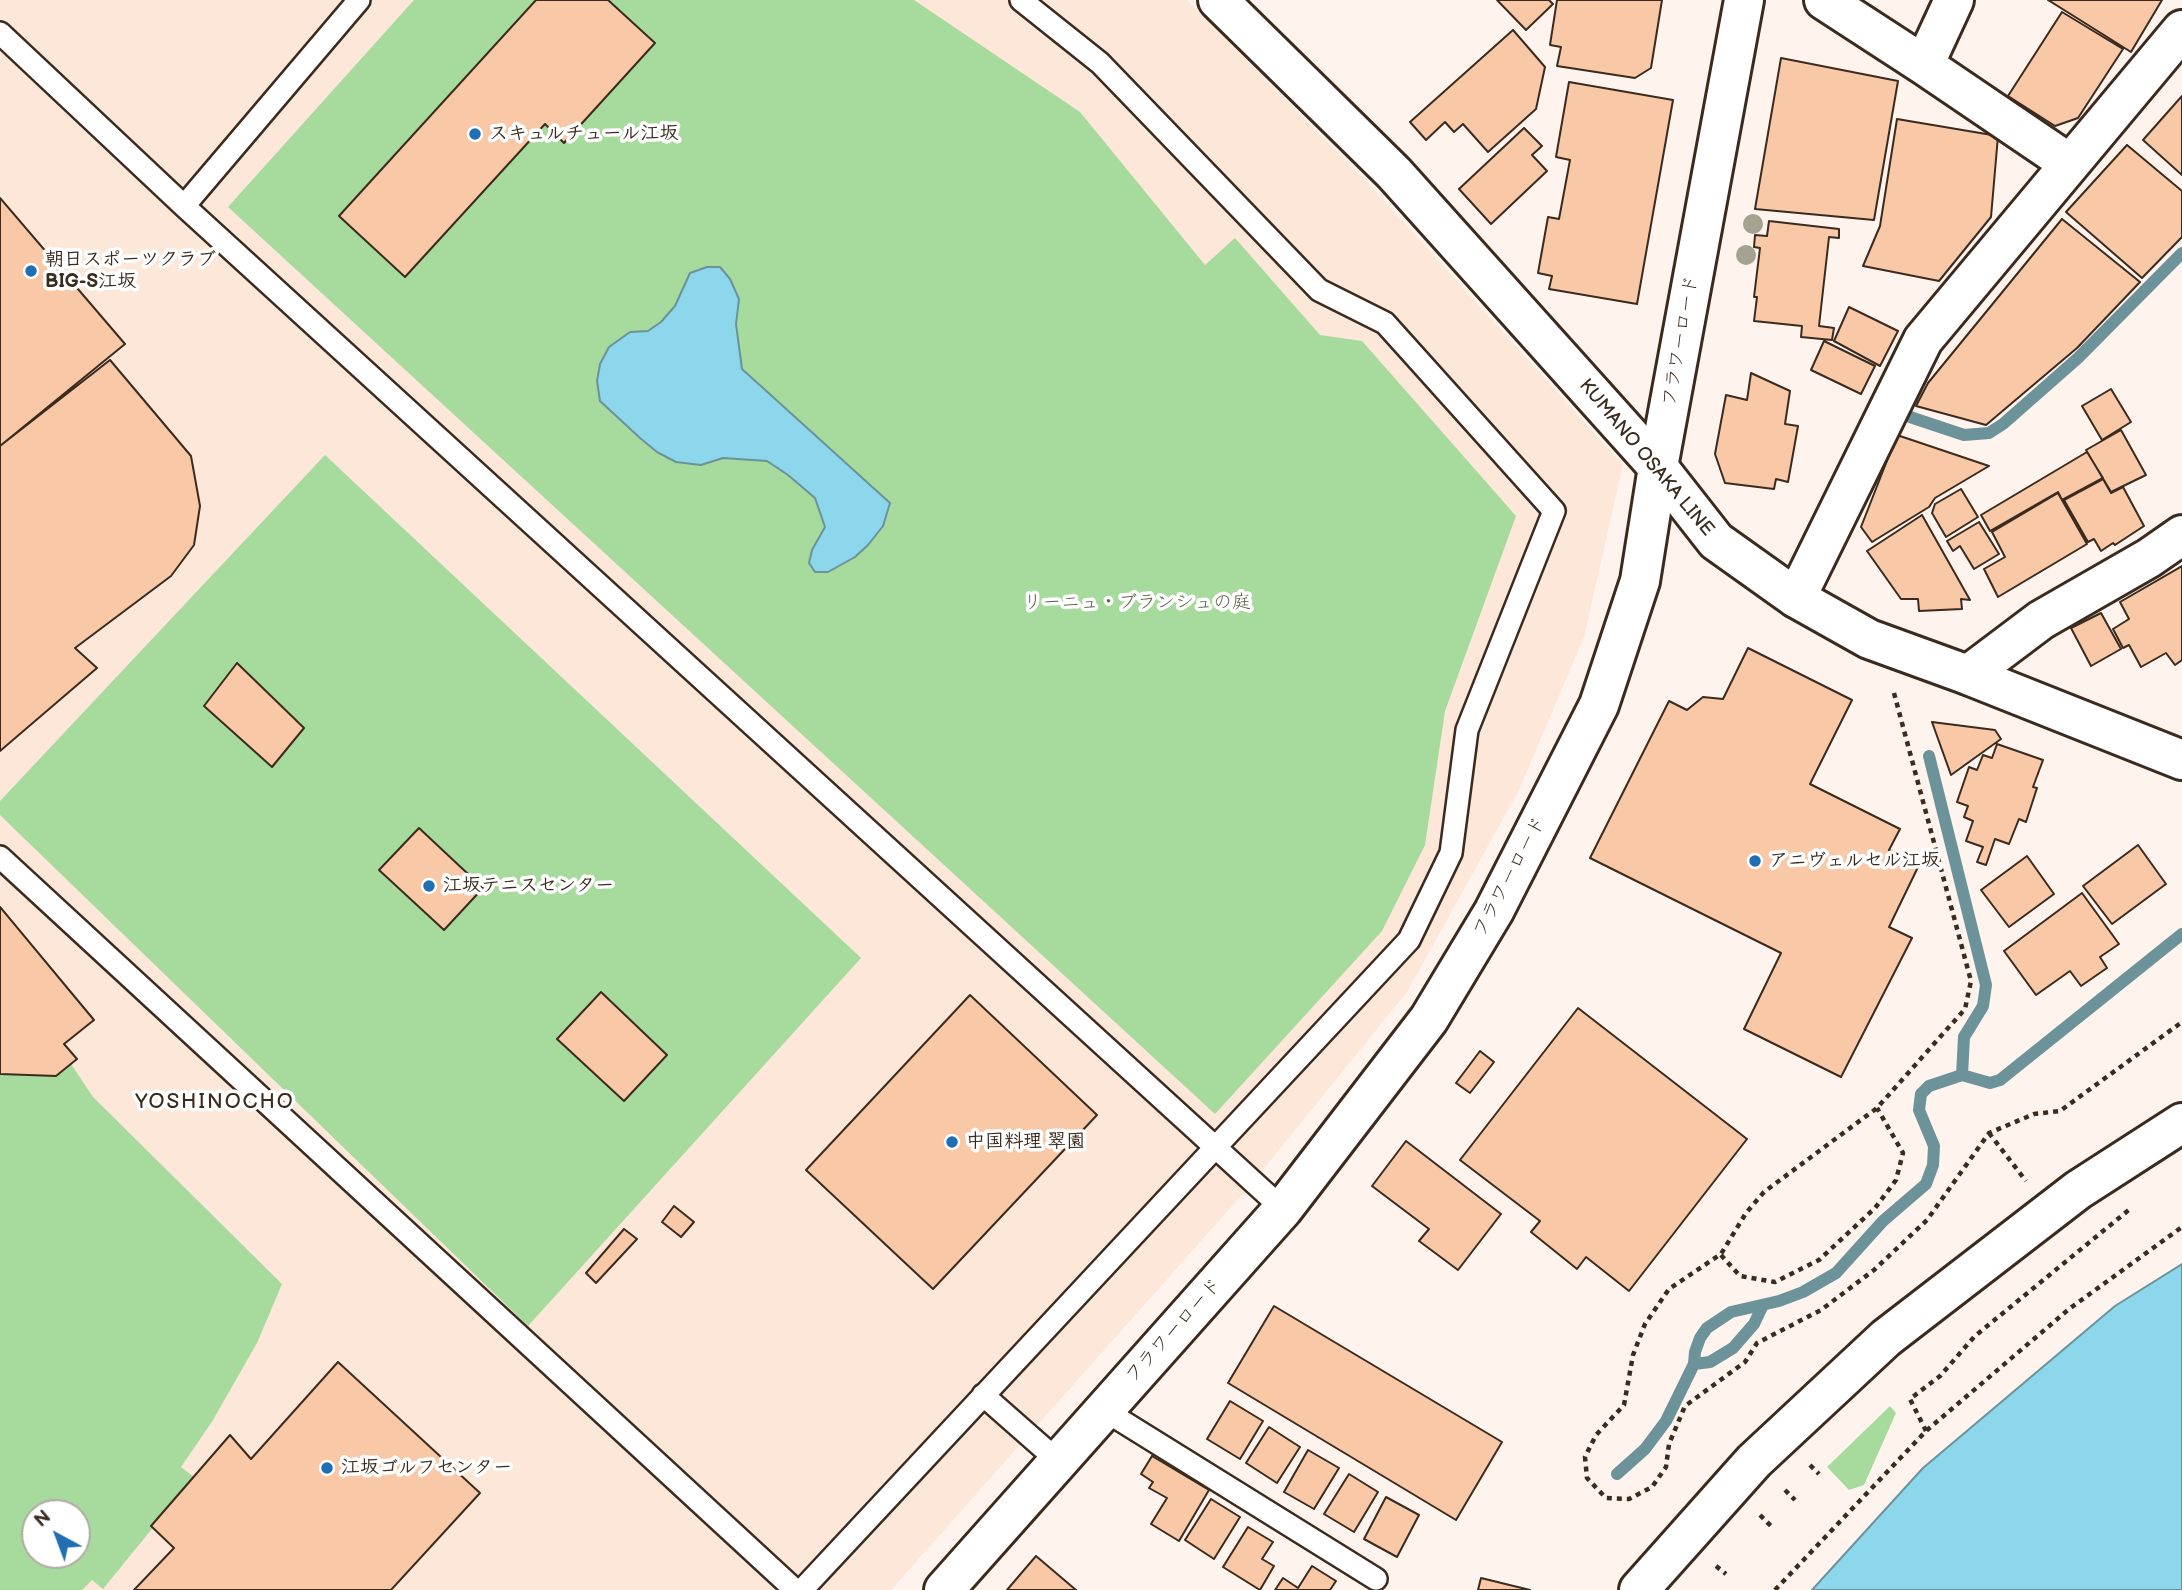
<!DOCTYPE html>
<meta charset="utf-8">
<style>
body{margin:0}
#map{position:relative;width:2182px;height:1590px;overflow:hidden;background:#fef4ed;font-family:"Balsamiq Sans",sans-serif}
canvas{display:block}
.north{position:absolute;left:21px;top:1499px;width:70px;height:70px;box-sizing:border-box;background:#fff;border:2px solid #b1aaa5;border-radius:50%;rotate:319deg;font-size:19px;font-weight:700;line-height:28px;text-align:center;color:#3b2a1e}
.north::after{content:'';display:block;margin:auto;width:24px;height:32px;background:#1f6fb2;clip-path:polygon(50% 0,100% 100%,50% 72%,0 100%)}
</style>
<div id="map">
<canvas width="2182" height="1590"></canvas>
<div class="north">N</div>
</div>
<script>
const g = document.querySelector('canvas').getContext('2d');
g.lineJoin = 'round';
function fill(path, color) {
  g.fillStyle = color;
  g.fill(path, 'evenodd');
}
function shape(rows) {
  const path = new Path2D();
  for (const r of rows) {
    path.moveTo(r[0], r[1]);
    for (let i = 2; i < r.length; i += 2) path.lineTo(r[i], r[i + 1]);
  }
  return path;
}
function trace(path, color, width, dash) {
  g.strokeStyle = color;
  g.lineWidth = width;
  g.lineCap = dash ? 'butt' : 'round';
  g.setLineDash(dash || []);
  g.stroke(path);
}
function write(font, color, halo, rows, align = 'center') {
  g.font = font + ' "Balsamiq Sans","Klee One",sans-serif';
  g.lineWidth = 7;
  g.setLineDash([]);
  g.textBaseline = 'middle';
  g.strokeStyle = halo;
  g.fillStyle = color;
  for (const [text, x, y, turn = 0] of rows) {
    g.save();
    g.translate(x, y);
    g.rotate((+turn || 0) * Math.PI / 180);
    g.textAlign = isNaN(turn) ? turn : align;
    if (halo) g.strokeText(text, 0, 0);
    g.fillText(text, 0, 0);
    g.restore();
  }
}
fill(shape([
 [0,0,1187,0,1371,186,1623,465,1584,637,1519,790,1407,992,1249,1187,891,1590,0,1590],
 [35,1513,77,1513,77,1555,35,1555]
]), '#fce7d8');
fill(shape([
 [414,0,914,0,1080,112,1205,265,1235,238,1320,335,1362,341,1516,516,1445,711,1425,845,1382,931,1215,1114,228,207],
 [325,455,861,958,528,1326,0,815,0,801],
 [0,977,71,1064,93,1097,282,1284,257,1343,213,1420,181,1467,194,1477,103,1589,92,1580,82,1590,0,1590],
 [35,1513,77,1513,77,1555,35,1555],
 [1890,1406,1896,1413,1864,1485,1849,1490,1827,1467]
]), '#a6db9d');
const water = shape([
 [707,267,720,267,730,279,739,299,736,324,742,369,890,503,883,526,868,545,855,557,828,572,815,572,809,563,812,550,825,527,815,498,788,475,767,461,723,458,701,465,676,462,657,452,640,438,600,401,597,381,600,364,609,347,630,332,648,331,661,322,675,306,690,273,707,267],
 [2182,1264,2182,1590,1812,1590,1923,1468,2115,1306,2182,1264]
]);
fill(water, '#8cd7ec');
trace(water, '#6c929a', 2);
trace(shape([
 [1910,417,1964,435,1989,433,2003,424,2078,358,2182,253],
 [1929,756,1986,985,1983,1006,1964,1037,1962,1075],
 [1694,1364,1710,1362,1733,1348,1754,1324,1763,1305],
 [1617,1474,1645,1449,1666,1421,1694,1364,1695,1352,1700,1338,1707,1328,1731,1312,1779,1301,1803,1292,1836,1273,1883,1221,1926,1184,1933,1165,1934,1146,1919,1110,1921,1094,1929,1086,1962,1075,1990,1083,2000,1080,2182,934]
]), '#6c929a', 12);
const building = shape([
 [536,0,608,0,655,43,564,143,545,124,405,277,339,216,536,0],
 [1497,0,1549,0,1553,4,1526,30,1497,0],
 [1557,0,1662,0,1651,68,1635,78,1557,66,1561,47,1550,45,1557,0],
 [2048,0,2162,0,2131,52,2048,0],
 [2062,12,2123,49,2078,118,2055,126,2008,96,2062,12],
 [1513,30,1545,67,1536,109,1488,152,1463,124,1454,132,1445,122,1426,140,1410,122,1513,30],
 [1781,58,1898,81,1874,220,1755,209,1781,58],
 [1569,82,1673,100,1637,304,1549,289,1552,276,1538,273,1548,217,1559,219,1570,160,1556,157,1569,82],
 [2182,96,2182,175,2143,140,2182,96],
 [1897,119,1998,136,1991,217,1939,281,1863,266,1880,226,1897,119],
 [1524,128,1542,146,1532,155,1547,171,1491,224,1459,189,1524,128],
 [2127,145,2182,191,2182,237,2142,278,2066,212,2127,145],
 [0,198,125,344,0,446,0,198],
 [2062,219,2140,282,2077,348,1986,425,1916,406,1928,383,2062,219],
 [1769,221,1839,229,1839,238,1829,237,1819,326,1834,328,1832,340,1801,337,1802,326,1754,321,1757,297,1754,297,1760,248,1754,247,1755,235,1767,236,1769,221],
 [1849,307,1898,331,1880,366,1834,341,1849,307],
 [1824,341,1875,366,1861,394,1811,370,1824,341],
 [110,360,191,456,200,506,194,545,171,576,75,648,97,668,0,751,0,446,110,360],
 [1751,373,1790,391,1785,424,1798,426,1788,482,1776,479,1774,489,1725,483,1715,454,1726,395,1747,400,1751,373],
 [2111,389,2131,422,2102,440,2082,406,2111,389],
 [2121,430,2146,475,2111,492,2086,450,2121,430],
 [1897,435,1989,466,1935,498,1929,507,1872,542,1861,527,1897,435],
 [2087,452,2103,478,2062,500,2058,492,1990,531,1981,515,2087,452],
 [2103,479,2111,493,2123,487,2144,526,2115,545,2113,543,2101,551,2094,539,2088,542,2064,500,2103,479],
 [1961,489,1978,517,1946,537,1932,513,1935,504,1961,489],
 [2058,493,2087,544,1998,597,1984,569,2005,557,1992,532,2058,493],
 [1922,515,1970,600,1961,599,1962,609,1919,611,1918,599,1901,599,1867,551,1922,515],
 [1979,522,1999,554,1974,569,1960,546,1953,551,1947,541,1979,522],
 [2182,566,2182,660,2175,665,2166,653,2141,667,2129,645,2123,648,2113,629,2129,619,2120,602,2182,566],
 [2101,613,2121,649,2091,666,2071,628,2101,613],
 [1748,648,1852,700,1810,784,1900,829,1889,850,1919,865,1889,927,1912,938,1841,1077,1744,1029,1781,953,1590,858,1669,701,1687,710,1703,697,1723,699,1748,648],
 [237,663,304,728,272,767,204,706,237,663],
 [1932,722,1995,730,2001,739,1951,775,1932,722],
 [1997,744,2043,760,2033,787,2037,788,2026,822,2019,819,2009,844,1995,839,1986,865,1977,862,1983,847,1966,841,1973,821,1964,817,1968,806,1957,802,1969,767,1977,770,1983,755,1992,758,1997,744],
 [419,828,483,888,444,930,379,870,419,828],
 [2138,845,2166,884,2112,924,2083,886,2138,845],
 [2027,856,2054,894,2009,927,1981,890,2027,856],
 [2082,893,2119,944,2100,957,2107,968,2081,986,2070,971,2036,995,2004,951,2082,893],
 [0,907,94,1020,64,1044,77,1059,56,1076,0,1074,0,907],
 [601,992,667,1055,624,1101,557,1039,601,992],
 [970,995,1097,1115,933,1289,806,1170,970,995],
 [1578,1008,1747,1139,1629,1291,1586,1257,1577,1269,1531,1232,1540,1221,1460,1160,1578,1008],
 [1480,1051,1494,1062,1470,1093,1456,1083,1480,1051],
 [1406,1141,1501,1214,1458,1270,1419,1241,1429,1229,1372,1186,1406,1141],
 [674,1206,694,1222,681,1237,662,1222,674,1206],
 [624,1229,637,1239,596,1283,586,1273,624,1229],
 [1274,1306,1502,1442,1456,1520,1228,1383,1274,1306],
 [338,1362,480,1493,391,1590,134,1590,174,1548,151,1526,230,1435,251,1459,338,1362],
 [1230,1401,1263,1421,1240,1459,1207,1439,1230,1401],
 [1269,1427,1300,1447,1277,1483,1246,1463,1269,1427],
 [1308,1450,1339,1468,1314,1509,1284,1492,1308,1450],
 [1152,1456,1209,1490,1179,1541,1151,1524,1167,1498,1149,1488,1153,1482,1141,1474,1152,1456],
 [1349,1474,1378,1492,1354,1532,1324,1514,1349,1474],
 [1386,1497,1419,1515,1397,1557,1364,1539,1386,1497],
 [1211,1499,1240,1517,1214,1559,1185,1540,1211,1499],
 [1248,1527,1273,1542,1262,1559,1274,1566,1260,1590,1223,1567,1248,1527],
 [1036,1556,1076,1590,1007,1590,1036,1556],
 [1312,1566,1336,1581,1330,1590,1275,1590,1283,1578,1298,1588,1312,1566],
 [1481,1578,1530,1590,1478,1590,1481,1578]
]);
fill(building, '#f8c8a7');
trace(building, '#3b2a1e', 2);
const service = shape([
 [0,33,184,206,1283,1209],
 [184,206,359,0],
 [0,857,795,1590],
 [983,1395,1058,1461],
 [1104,1410,1376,1579],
 [802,1590,1409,940,1451,853,1467,730,1554,511,1385,323,1319,290,1100,63,1021,0]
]);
const minor = shape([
 [1824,0,1924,65,2070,164],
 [1924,65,1954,0],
 [1796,598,1923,340,2182,30],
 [1968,675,2041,620,2149,558,2182,535],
 [1639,1590,1754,1461,1886,1338,2078,1190,2182,1123]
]);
const tertiary = shape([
 [944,1590,1283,1209,1429,1019,1494,911,1599,705,1640,581,1658,467,1744,0]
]);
const secondary = shape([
 [1218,0,1394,173,1658,467,1716,541,1796,598,1869,639,1968,675,2182,760]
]);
trace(service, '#3b2a1e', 26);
trace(minor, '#3b2a1e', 44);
trace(tertiary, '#3b2a1e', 44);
trace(secondary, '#3b2a1e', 44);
trace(shape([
 [1894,693,1971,981,1965,1009,1877,1108,1764,1192,1746,1213,1721,1254,1669,1289,1645,1324,1633,1355,1624,1405,1596,1435,1585,1457,1587,1478,1606,1498,1629,1499,1652,1487,1666,1467,1669,1444,1685,1406,1745,1362,1757,1343,1821,1310,1874,1270,1927,1220,1989,1133,2034,1114,2060,1111,2182,1022],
 [1989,1133,2026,1181],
 [1721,1255,1740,1276,1775,1282,1819,1260,1875,1208,1896,1180,1903,1153,1877,1108],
 [1926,1431,1910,1399,1940,1376,1975,1336,2130,1209],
 [1810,1465,1819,1474],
 [1785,1490,1795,1500],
 [1760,1515,1771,1526],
 [1716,1566,1726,1574],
 [1775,1590,1926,1431,2069,1309,2182,1227]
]), '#3b2a1e', 4.5, [5, 5]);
trace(service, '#fff', 21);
trace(minor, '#fff', 38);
trace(tertiary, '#fff', 38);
trace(secondary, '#fff', 38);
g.fillStyle = '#a4a290';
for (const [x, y] of [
 [1753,224],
 [1746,255]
]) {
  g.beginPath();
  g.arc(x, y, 10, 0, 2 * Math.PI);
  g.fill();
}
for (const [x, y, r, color] of [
 [475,134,7,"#1f6fb2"],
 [31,271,7,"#1f6fb2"],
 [1755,861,7,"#1f6fb2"],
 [429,886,7,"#1f6fb2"],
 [952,1142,7,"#1f6fb2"],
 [327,1468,7,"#1f6fb2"]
]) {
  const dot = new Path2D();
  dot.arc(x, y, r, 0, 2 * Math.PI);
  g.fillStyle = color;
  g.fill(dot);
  trace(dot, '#fff', 2.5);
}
write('bold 19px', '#3b2a1e', '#fff', [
 ["スキュルチュール江坂",489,134],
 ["朝日スポーツクラブ",45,260],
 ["BIG-S江坂",45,282],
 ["アニヴェルセル江坂",1769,861],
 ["江坂テニスセンター",443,886],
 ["中国料理 翠園",966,1142],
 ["江坂ゴルフセンター",341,1468]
], 'left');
write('19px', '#3b2a1e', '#fff', [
 ["フラワーロード",1681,341,-80],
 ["KUMANO OSAKA LINE",1646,458,50],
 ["フラワーロード",1510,877,-62],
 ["フラワーロード",1174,1331,-48]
]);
write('19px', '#5b5f44', '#fff', [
 ["リーニュ・ブランシュの庭",1137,603]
]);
g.letterSpacing = '2px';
write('21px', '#3b2a1e', '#fff', [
 ["YOSHINOCHO",215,1103]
]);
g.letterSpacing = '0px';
</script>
